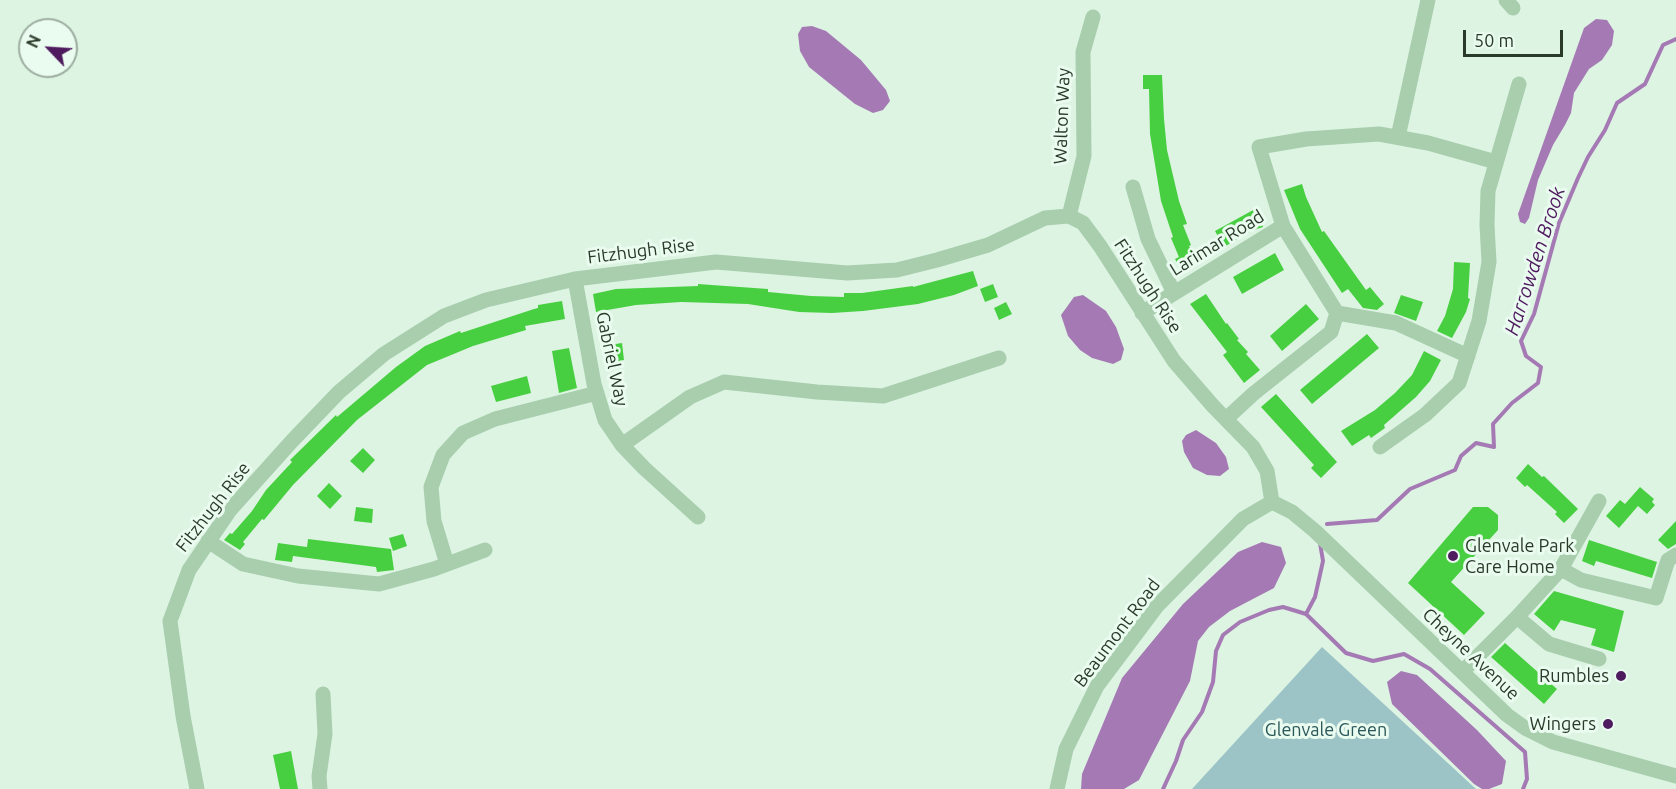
<!DOCTYPE html>
<style>
body{margin:0}
#map{position:relative;width:1676px;height:789px;overflow:hidden;background:#ddf4e3;font-family:Ubuntu,sans-serif}
canvas{display:block}
.north{position:absolute;left:18px;top:18px;width:60px;height:60px;box-sizing:border-box;background:#eafbef;border:2px solid #9daea0;border-radius:50%;rotate:295deg;font-size:16px;font-weight:700;line-height:24px;text-align:center;color:#293a29}
.north::after{content:'';display:block;margin:auto;width:21px;height:27px;background:#4f1b5f;clip-path:polygon(50% 0,100% 100%,50% 72%,0 100%)}
.scale{position:absolute;left:1463px;top:30px;width:100px;height:27px;box-sizing:border-box;border:3px solid #293a29;border-top:0;padding-left:8px;font-size:18px;line-height:21px;white-space:nowrap;color:#293a29;-webkit-text-stroke:4px #eafbef;paint-order:stroke}
</style>
<div id="map">
<canvas width="1676" height="789"></canvas>
<div class="north">N</div>
<div class="scale">50 m</div>
</div>
<script>
const g = document.querySelector('canvas').getContext('2d');
g.lineJoin = 'round';
function fill(path, color) {
  g.fillStyle = color;
  g.fill(path, 'evenodd');
}
function shape(rows) {
  const path = new Path2D();
  for (const r of rows) {
    path.moveTo(r[0], r[1]);
    for (let i = 2; i < r.length; i += 2) path.lineTo(r[i], r[i + 1]);
  }
  return path;
}
function trace(path, color, width, dash) {
  g.strokeStyle = color;
  g.lineWidth = width;
  g.lineCap = dash ? 'butt' : 'round';
  g.setLineDash(dash || []);
  g.stroke(path);
}
function write(font, color, halo, rows, align = 'center') {
  g.font = font + ' Ubuntu,sans-serif';
  g.lineWidth = 6;
  g.setLineDash([]);
  g.textBaseline = 'middle';
  g.strokeStyle = halo;
  g.fillStyle = color;
  for (const [text, x, y, turn = 0] of rows) {
    g.save();
    g.translate(x, y);
    g.rotate((+turn || 0) * Math.PI / 180);
    g.textAlign = isNaN(turn) ? turn : align;
    if (halo) g.strokeText(text, 0, 0);
    g.fillText(text, 0, 0);
    g.restore();
  }
}
fill(shape([
 [1322,647,1476,789,1192,789]
]), '#9cc3c5');
fill(shape([
 [1596,19,1607,20,1614,31,1612,45,1602,60,1589,69,1574,93,1571,113,1565,125,1553,145,1538,180,1529,218,1525,224,1520,222,1518,214,1584,28],
 [812,26,826,31,861,60,886,90,890,101,883,110,873,113,855,104,809,67,800,51,798,34,802,27],
 [1083,295,1106,311,1116,327,1124,349,1121,360,1113,364,1092,358,1080,350,1068,336,1061,315,1074,297],
 [1196,430,1216,443,1226,457,1229,469,1220,476,1207,475,1193,468,1184,452,1182,441,1186,435],
 [1262,542,1281,547,1286,563,1274,588,1230,611,1209,627,1198,641,1190,681,1139,780,1124,789,1081,789,1082,774,1122,678,1183,604,1238,552],
 [1401,671,1417,675,1477,730,1506,761,1502,784,1489,789,1482,789,1474,784,1392,704,1387,682]
]), '#a57ab4');
trace(shape([
 [1327,524,1377,520,1410,489,1455,470,1461,456,1476,443,1494,447,1493,424,1512,403,1538,383,1541,367,1526,356,1521,341,1534,314,1559,223,1578,178,1588,157,1605,130,1617,103,1645,84,1663,45,1676,39],
 [1306,614,1315,597,1323,561,1320,543],
 [1163,789,1176,761,1183,740,1202,712,1213,682,1216,651,1223,635,1240,622,1269,610,1283,607,1306,614,1346,653,1373,661,1404,654,1430,669,1525,752,1527,779,1523,789]
]), '#a57ab4', 4);
fill(shape([
 [1143,75,1162,75,1164,119,1167,150,1179,201,1187,224,1183,225,1191,245,1189,246,1196,260,1180,268,1175,259,1179,257,1171,238,1173,237,1161,201,1150,134,1149,89,1143,89],
 [1302,184,1306,197,1322,232,1324,231,1366,290,1370,287,1384,304,1377,310,1363,308,1348,289,1342,293,1300,229,1284,190],
 [1255,209,1263,227,1251,231,1224,247,1215,231],
 [1275,253,1284,270,1242,294,1233,277],
 [1454,262,1470,263,1468,298,1470,299,1466,312,1452,338,1437,331,1445,316,1453,289],
 [973,271,978,286,954,295,918,304,863,311,832,313,799,312,748,304,681,302,636,305,596,312,593,294,616,289,698,286,698,284,768,289,768,292,811,296,844,297,844,293,862,293,913,286,913,287],
 [993,284,998,297,985,302,980,289],
 [1206,294,1226,324,1227,323,1239,339,1237,340,1248,352,1246,354,1260,370,1244,383,1223,355,1227,352,1190,304],
 [1401,295,1423,302,1416,321,1394,313],
 [562,301,565,319,525,326,526,330,473,346,427,365,357,420,293,485,264,520,262,519,243,542,245,544,240,550,224,540,230,533,232,534,252,511,266,490,292,462,290,460,336,415,337,417,396,367,425,346,460,331,461,333,534,309,538,308,538,305],
 [1006,302,1012,314,999,320,994,308],
 [1306,304,1319,319,1282,351,1270,336],
 [1367,334,1379,348,1312,404,1300,390],
 [622,343,624,360,606,364,603,346],
 [569,348,577,388,559,393,552,351],
 [1424,351,1441,360,1430,381,1416,397,1384,425,1385,428,1371,438,1369,435,1352,446,1341,431,1375,410,1395,393,1412,375],
 [527,376,531,393,496,402,491,386],
 [1276,394,1337,462,1321,478,1311,468,1314,465,1261,407],
 [363,448,375,460,363,473,350,461],
 [1528,464,1542,477,1544,476,1578,509,1564,523,1555,514,1557,512,1527,485,1525,487,1516,478],
 [329,483,342,496,330,509,317,496],
 [1640,487,1654,499,1652,502,1655,505,1647,514,1638,506,1619,528,1606,516,1620,500,1625,504],
 [356,507,373,509,372,523,354,521],
 [1473,507,1488,507,1498,515,1498,530,1451,582,1485,613,1464,635,1408,583],
 [1676,521,1676,544,1668,549,1658,540],
 [403,534,407,546,393,551,389,538],
 [308,539,391,549,394,570,377,572,376,567,293,556,292,562,275,560,278,543,307,547],
 [1589,540,1657,562,1652,578,1596,561,1594,566,1582,561],
 [1554,591,1624,611,1614,652,1591,645,1596,629,1561,620,1554,631,1534,614],
 [1505,643,1557,689,1544,704,1491,657],
 [291,751,298,789,280,789,273,755]
]), '#48cf41');
trace(shape([
 [1506,0,1513,8],
 [1398,137,1428,0],
 [1133,187,1148,239,1174,293],
 [1069,216,1084,156,1083,52,1093,17],
 [575,279,594,384,605,420,622,445,644,468,698,517],
 [1142,313,1283,226],
 [1337,313,1396,323,1468,356],
 [1226,419,1253,394,1331,332,1337,313,1283,226,1259,147,1306,139,1379,134,1428,143,1496,162],
 [622,445,690,397,724,382,817,392,883,396,999,358],
 [1380,447,1425,415,1459,383,1479,321,1489,262,1487,225,1488,191,1519,84],
 [1272,502,1292,512,1315,531,1507,715,1525,728,1553,742,1676,776],
 [208,541,243,564,298,576,379,584,434,569,485,550],
 [447,564,434,521,431,487,443,455,463,433,495,419,597,393],
 [1561,569,1581,580,1656,598,1668,560,1676,555],
 [1517,617,1549,644,1599,659],
 [1462,672,1517,617,1561,569,1599,501],
 [197,789,183,716,170,621,189,570,230,510,292,441,339,392,384,354,444,316,486,300,575,279,716,262,847,273,897,270,937,260,988,245,1045,218,1069,216,1083,223,1100,246,1174,361,1213,406,1253,447,1267,471,1272,502],
 [320,789,319,776,325,734,323,694],
 [1057,789,1066,749,1097,686,1157,606,1243,519,1272,502]
]), '#a8ceae', 15);
for (const [x, y, r, color] of [
 [1453,556,6,"#4f1b5f"],
 [1621,676,6,"#4f1b5f"],
 [1608,724,6,"#4f1b5f"]
]) {
  const dot = new Path2D();
  dot.arc(x, y, r, 0, 2 * Math.PI);
  g.fillStyle = color;
  g.fill(dot);
  trace(dot, '#eafbef', 2);
}
write('18px', '#293a29', '#eafbef', [
 ["Walton Way",1062,116,-88],
 ["Larimar Road",1217,243,-32],
 ["Fitzhugh Rise",641,251,-7],
 ["Fitzhugh Rise",1148,286,57],
 ["Gabriel Way",612,359,78],
 ["Fitzhugh Rise",213,507,-52],
 ["Beaumont Road",1117,633,-53],
 ["Cheyne Avenue",1471,654,43]
]);
write('18px', '#293a29', '#eafbef', [
 ["Glenvale Park",1465,546,"left"],
 ["Care Home",1465,567,"left"],
 ["Rumbles",1609,676],
 ["Wingers",1596,724]
], 'right');
write('18px', '#2a575a', '#eafbef', [
 ["Glenvale Green",1326,730]
]);
write('italic 20px', '#4f1b5f', '#eafbef', [
 ["Harrowden Brook",1535,261,-72]
]);
</script>
